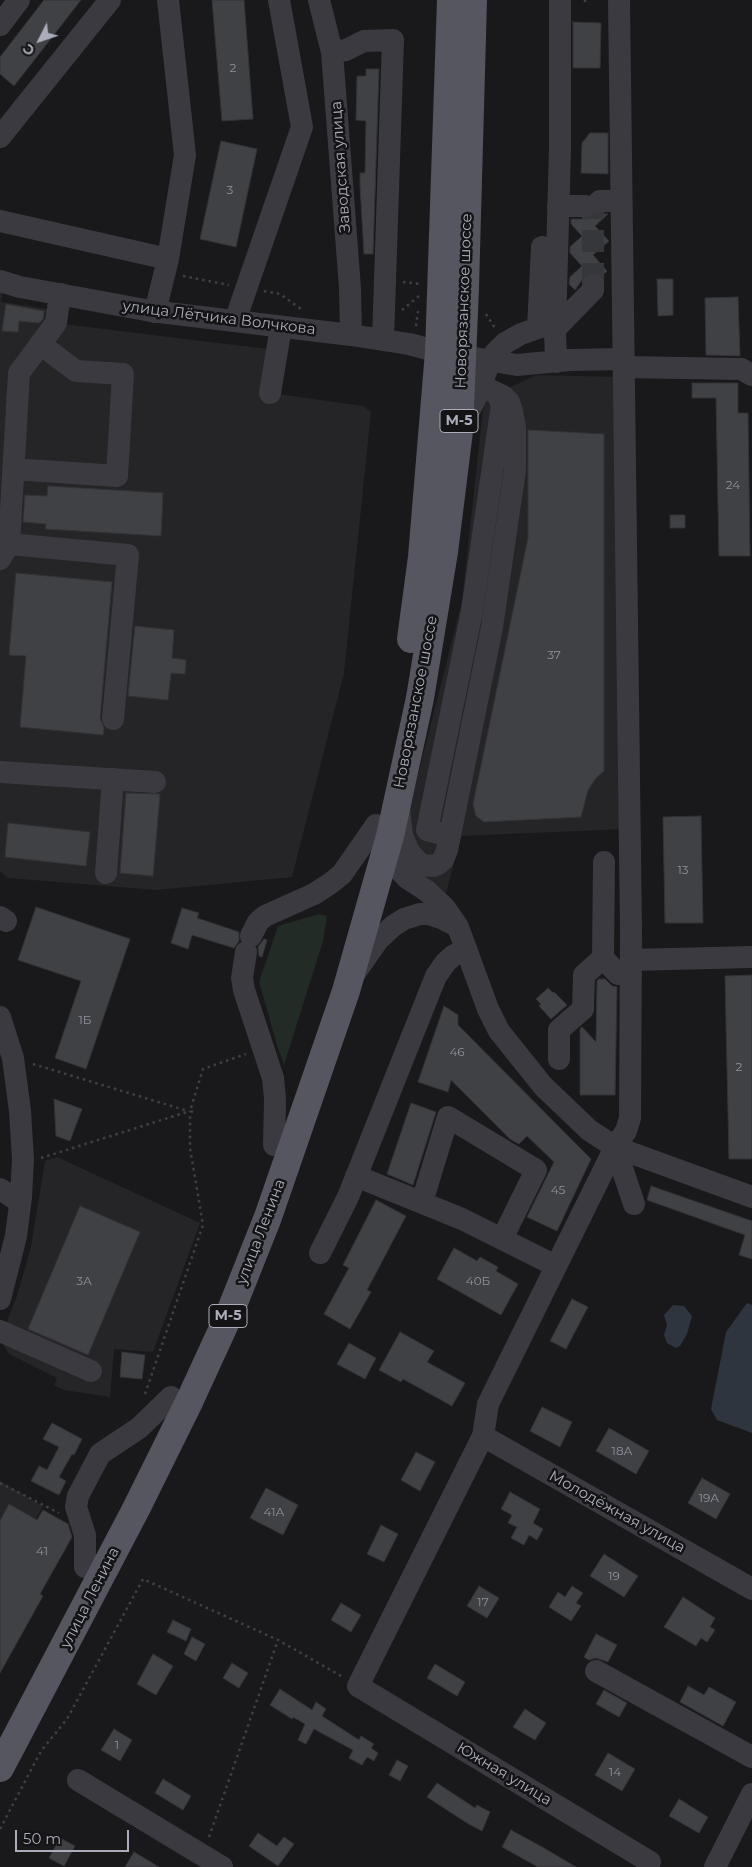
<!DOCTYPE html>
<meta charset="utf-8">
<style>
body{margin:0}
#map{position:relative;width:752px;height:1867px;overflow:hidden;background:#19191b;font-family:Montserrat,sans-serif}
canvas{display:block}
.north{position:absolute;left:15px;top:15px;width:50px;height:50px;-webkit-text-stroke:4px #141416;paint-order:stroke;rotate:229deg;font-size:14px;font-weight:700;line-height:20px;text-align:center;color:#abadbb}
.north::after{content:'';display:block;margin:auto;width:18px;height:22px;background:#abadbb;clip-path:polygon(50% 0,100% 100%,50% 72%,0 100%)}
.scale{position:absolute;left:15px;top:1830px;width:114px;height:22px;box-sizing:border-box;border:2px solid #abadbb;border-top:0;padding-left:6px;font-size:15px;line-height:18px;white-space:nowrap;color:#abadbb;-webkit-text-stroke:4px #141416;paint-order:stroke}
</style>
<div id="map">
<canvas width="752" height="1867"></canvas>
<div class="north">С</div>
<div class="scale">50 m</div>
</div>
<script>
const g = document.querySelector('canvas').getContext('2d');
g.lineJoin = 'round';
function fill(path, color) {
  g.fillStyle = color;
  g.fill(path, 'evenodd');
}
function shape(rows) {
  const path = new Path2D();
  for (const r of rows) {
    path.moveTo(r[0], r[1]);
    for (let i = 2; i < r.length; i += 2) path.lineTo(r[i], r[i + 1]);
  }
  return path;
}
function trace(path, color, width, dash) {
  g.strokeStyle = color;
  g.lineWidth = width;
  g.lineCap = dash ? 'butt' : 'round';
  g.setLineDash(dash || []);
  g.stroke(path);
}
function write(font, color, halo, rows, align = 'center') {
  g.font = font + ' Montserrat,sans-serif';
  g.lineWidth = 5;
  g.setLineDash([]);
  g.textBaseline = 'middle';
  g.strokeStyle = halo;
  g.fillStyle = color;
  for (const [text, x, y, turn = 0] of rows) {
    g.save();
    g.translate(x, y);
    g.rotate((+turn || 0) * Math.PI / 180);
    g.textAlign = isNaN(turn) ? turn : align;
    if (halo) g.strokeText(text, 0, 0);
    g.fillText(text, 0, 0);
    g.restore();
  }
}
fill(shape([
 [0,290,3,291,1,302,48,309,47,322,267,349,264,392,363,406,371,412,344,673,292,877,156,890,8,878,0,871],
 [536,375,618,377,625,829,461,836,446,893,413,872,400,846,462,601,484,400],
 [57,1157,200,1223,153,1352,114,1349,110,1397,64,1390,54,1385,57,1378,9,1354,0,1339,17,1296,31,1247,45,1161],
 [0,1481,43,1506,5,1573,0,1624]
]), '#252528');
fill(shape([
 [319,914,327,916,323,941,284,1065,277,1045,259,982,278,926]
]), '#222b25');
fill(shape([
 [747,1303,752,1305,752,1433,717,1420,711,1409,726,1332],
 [673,1305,684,1306,692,1316,687,1334,680,1346,676,1348,667,1343,664,1335,667,1325,664,1315]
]), '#2e353f');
const building = shape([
 [44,0,81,0,14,86,0,74,0,57,44,0],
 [212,0,244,0,253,119,222,121,212,0],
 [573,22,601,23,600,68,573,68,573,22],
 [366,69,379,69,373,254,364,254,360,186,360,173,365,173,366,121,356,120,357,76,366,76,366,69],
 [590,133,608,133,608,174,581,173,582,143,590,133],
 [221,141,257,149,236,247,200,239,221,141],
 [596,213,608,214,595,226,609,241,593,255,607,271,602,276,593,272,587,273,575,290,569,284,570,277,582,266,570,253,570,247,582,236,571,224,571,219,585,219,591,218,596,213],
 [657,279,673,279,673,315,658,316,657,279],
 [738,297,740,356,706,355,705,298,738,297],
 [6,304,44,311,43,319,39,323,19,321,18,332,2,331,6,304],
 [692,383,738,383,738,413,748,413,750,556,719,556,716,398,692,398,692,383],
 [528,430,604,434,604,771,596,778,588,790,581,817,484,822,476,816,473,804,528,538,528,430],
 [48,486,163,493,161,536,45,529,46,524,23,522,25,495,47,496,48,486],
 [670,515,685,515,685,528,670,528,670,515],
 [16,573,112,582,100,718,104,728,103,735,20,727,26,656,9,655,16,573],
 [135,626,174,630,172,658,186,660,185,674,171,673,168,700,128,696,135,626],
 [126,793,160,794,153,876,120,873,126,793],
 [701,816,703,923,665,923,663,817,701,816],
 [8,823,90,832,86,866,5,857,8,823],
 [36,907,130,939,86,1069,55,1058,81,981,18,960,36,907],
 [182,908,199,913,197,918,239,932,239,941,234,948,192,935,188,949,171,943,182,908],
 [264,939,267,940,262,957,259,956,258,947,264,939],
 [752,975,752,1159,729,1159,725,976,752,975],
 [599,979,605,979,612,986,617,987,615,1095,580,1095,580,1029,582,1027,596,1042,597,981,599,979],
 [548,988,553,993,554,992,567,1005,551,1019,539,1006,541,1004,536,999,548,988],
 [444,1006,458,1015,458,1025,591,1159,557,1231,527,1217,554,1162,527,1136,519,1144,510,1139,451,1080,448,1092,418,1082,444,1006],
 [54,1099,82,1109,70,1141,56,1136,54,1099],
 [411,1103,436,1112,413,1185,387,1174,411,1103],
 [651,1186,752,1221,752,1259,739,1255,745,1235,647,1200,651,1186],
 [376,1200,406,1216,367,1290,371,1292,350,1329,324,1314,349,1268,343,1265,376,1200],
 [80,1206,140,1232,88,1355,28,1329,80,1206],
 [454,1248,477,1261,480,1257,498,1267,496,1271,518,1284,501,1315,437,1279,454,1248],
 [572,1299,588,1307,566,1349,550,1341,572,1299],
 [400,1332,434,1351,427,1362,465,1383,452,1406,403,1379,401,1382,379,1370,400,1332],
 [349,1343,376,1358,365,1379,337,1364,349,1343],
 [122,1352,145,1355,142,1379,120,1377,122,1352],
 [542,1407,572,1422,560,1447,530,1431,542,1407],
 [52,1423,82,1439,74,1455,72,1454,59,1477,66,1481,59,1495,31,1481,39,1466,47,1470,59,1447,43,1439,52,1423],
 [609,1428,649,1451,636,1474,596,1451,609,1428],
 [416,1452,435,1462,420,1491,401,1480,416,1452],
 [702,1478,730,1494,716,1519,688,1503,702,1478],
 [266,1488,298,1505,283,1535,250,1518,266,1488],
 [510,1492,540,1509,533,1523,543,1529,537,1540,529,1535,524,1545,511,1538,517,1527,508,1523,512,1515,501,1509,510,1492],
 [9,1504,37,1520,43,1510,68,1524,72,1537,40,1594,43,1596,0,1673,0,1521,9,1504],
 [381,1525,398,1534,384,1562,367,1554,381,1525],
 [604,1554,638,1576,624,1597,590,1576,604,1554],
 [479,1586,499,1598,487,1618,467,1606,479,1586],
 [572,1586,583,1593,576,1603,581,1606,571,1621,549,1607,558,1592,565,1597,572,1586],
 [683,1597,715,1618,710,1627,715,1630,707,1642,701,1638,696,1646,664,1627,683,1597],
 [341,1603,361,1615,351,1632,331,1620,341,1603],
 [173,1620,191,1629,186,1641,167,1632,173,1620],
 [596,1634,617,1645,608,1662,596,1658,589,1660,584,1657,596,1634],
 [192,1637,205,1644,196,1661,184,1654,192,1637],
 [153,1654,173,1666,156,1695,137,1684,153,1654],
 [232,1663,248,1673,239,1688,223,1678,232,1663],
 [435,1664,465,1682,457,1696,427,1678,435,1664],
 [688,1686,704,1695,709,1687,736,1702,723,1726,680,1702,688,1686],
 [280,1689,312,1710,316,1702,326,1709,322,1716,359,1740,361,1736,374,1744,371,1748,378,1753,374,1761,367,1757,362,1765,349,1758,353,1750,314,1729,306,1744,298,1740,305,1724,293,1717,292,1719,270,1705,280,1689],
 [604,1690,627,1703,619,1717,596,1704,604,1690],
 [525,1709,546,1723,535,1740,513,1727,525,1709],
 [114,1729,132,1740,120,1761,101,1750,114,1729],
 [608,1753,635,1769,622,1791,595,1775,608,1753],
 [397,1760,408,1766,400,1781,389,1775,397,1760],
 [163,1779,191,1796,183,1810,155,1793,163,1779],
 [437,1783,475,1808,477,1805,490,1812,482,1831,467,1823,427,1797,437,1783],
 [679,1799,708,1817,699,1833,669,1816,679,1799],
 [511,1830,544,1848,576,1867,538,1867,502,1847,511,1830],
 [258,1833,277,1846,284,1837,294,1844,278,1866,249,1846,258,1833],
 [60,1838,75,1846,64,1866,49,1858,60,1838],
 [134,1852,159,1867,125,1867,134,1852]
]);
fill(building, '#404145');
trace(building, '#333337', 1);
trace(shape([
 [593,285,593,207,600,201]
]), '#36373b', 22, [22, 11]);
trace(shape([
 [585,2,585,0],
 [183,276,229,285],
 [403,282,420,284],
 [264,291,280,294,301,309],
 [402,310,419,296],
 [486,314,495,328],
 [416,326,418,311],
 [33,1064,188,1111],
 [193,1112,190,1111,203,1069,246,1054],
 [41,1158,190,1111],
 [145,1394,203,1225,190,1148,190,1111],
 [0,1483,59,1513],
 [0,1829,41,1751,67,1719,143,1579,278,1640,343,1677],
 [209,1837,278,1640]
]), '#3f4047', 2.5, [2.5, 4]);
trace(shape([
 [319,0,332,52,350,288,351,335],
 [619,0,631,930,630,1118,626,1131,615,1147,488,1404,483,1436,358,1686,650,1862],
 [0,25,19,0],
 [332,52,346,50,364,41,393,40,383,340],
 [0,137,110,0],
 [600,201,621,201],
 [558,206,585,206],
 [0,221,168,259],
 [0,281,20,287,151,311,351,335,409,344,439,352,517,365,570,360,623,359],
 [155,312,168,259,185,155,168,0],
 [235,321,302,127,279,0],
 [548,328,555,329,593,290,593,285],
 [556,362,555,329,560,148,560,0],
 [623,367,741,369,752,375],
 [270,393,281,327],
 [460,429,478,393,490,361,495,353,505,343,521,334,538,328,542,247],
 [13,469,117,476,123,374,76,371,40,344],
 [9,544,128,555,113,719],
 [0,559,9,544,19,373,56,323,60,294],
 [0,772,155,782],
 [399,808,402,835,409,852,421,865,433,866,438,864,443,860,447,850,492,627,515,470,515,428,512,411,509,402,503,396,490,390],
 [450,836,427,830,472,611,502,404,499,398],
 [390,837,392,856,396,866,407,878,427,891,445,908,458,927,488,1009,499,1031,543,1086,589,1130,615,1147,752,1197],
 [604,862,603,958,618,974,631,974],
 [106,873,113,779],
 [0,917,6,921],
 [251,936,258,922,265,916,314,894,331,883,342,874,376,825],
 [246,952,242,978,244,990,273,1078,275,1099,274,1145],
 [631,960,752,957],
 [355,973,378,940,393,926,404,919,420,914,429,914,441,918,457,926],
 [0,1017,13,1058,20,1111,23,1159,21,1197,16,1236,0,1299],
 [559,1059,559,1030,583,1009,584,975,603,958],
 [615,1147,634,1204],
 [356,1176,462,1219,556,1266],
 [0,1189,20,1202],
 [422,1202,448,1117,536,1170,502,1239],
 [320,1253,348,1197,436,976,446,962,454,955,467,951],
 [0,1331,91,1371],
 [483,1436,752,1589],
 [85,1567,85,1535,76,1507,78,1496,100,1454,139,1428,171,1397],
 [596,1671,752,1757],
 [78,1780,222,1867],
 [715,1867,752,1794]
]), '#3a3a40', 22);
trace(shape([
 [411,639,422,557,439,352,451,0],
 [0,1768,136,1509,189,1402,229,1315,268,1217,346,991,390,836,420,698,444,552,459,431,465,288,473,0]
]), '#55565f', 28);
write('12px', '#90929e', null, [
 ["2",233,68],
 ["3",230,190],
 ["24",733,485],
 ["37",554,655],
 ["13",683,870],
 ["1Б",85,1020],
 ["46",457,1052],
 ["2",739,1067],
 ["45",558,1190],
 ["3А",84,1281],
 ["40Б",478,1281],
 ["18А",622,1451],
 ["19А",709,1498],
 ["41А",274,1512],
 ["41",42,1551],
 ["19",614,1576],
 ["17",483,1602],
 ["1",117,1745],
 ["14",615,1772]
]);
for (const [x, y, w] of [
 [459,421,38],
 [228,1316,38]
]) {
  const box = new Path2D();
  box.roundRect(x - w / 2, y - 11.5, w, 23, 4);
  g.fillStyle = '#141416';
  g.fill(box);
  trace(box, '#abadbb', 1);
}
write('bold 14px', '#abadbb', null, [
 ["М-5",459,421],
 ["М-5",228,1316]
]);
write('15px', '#abadbb', '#141416', [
 ["Заводская улица",341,167,-94],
 ["Новорязанское шоссе",464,301,-88],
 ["улица Лётчика Волчкова",219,318,7],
 ["Новорязанское шоссе",416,702,-79],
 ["улица Ленина",261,1232,-69],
 ["Молодёжная улица",617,1512,29],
 ["улица Ленина",90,1598,-63],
 ["Южная улица",504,1774,31]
]);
</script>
